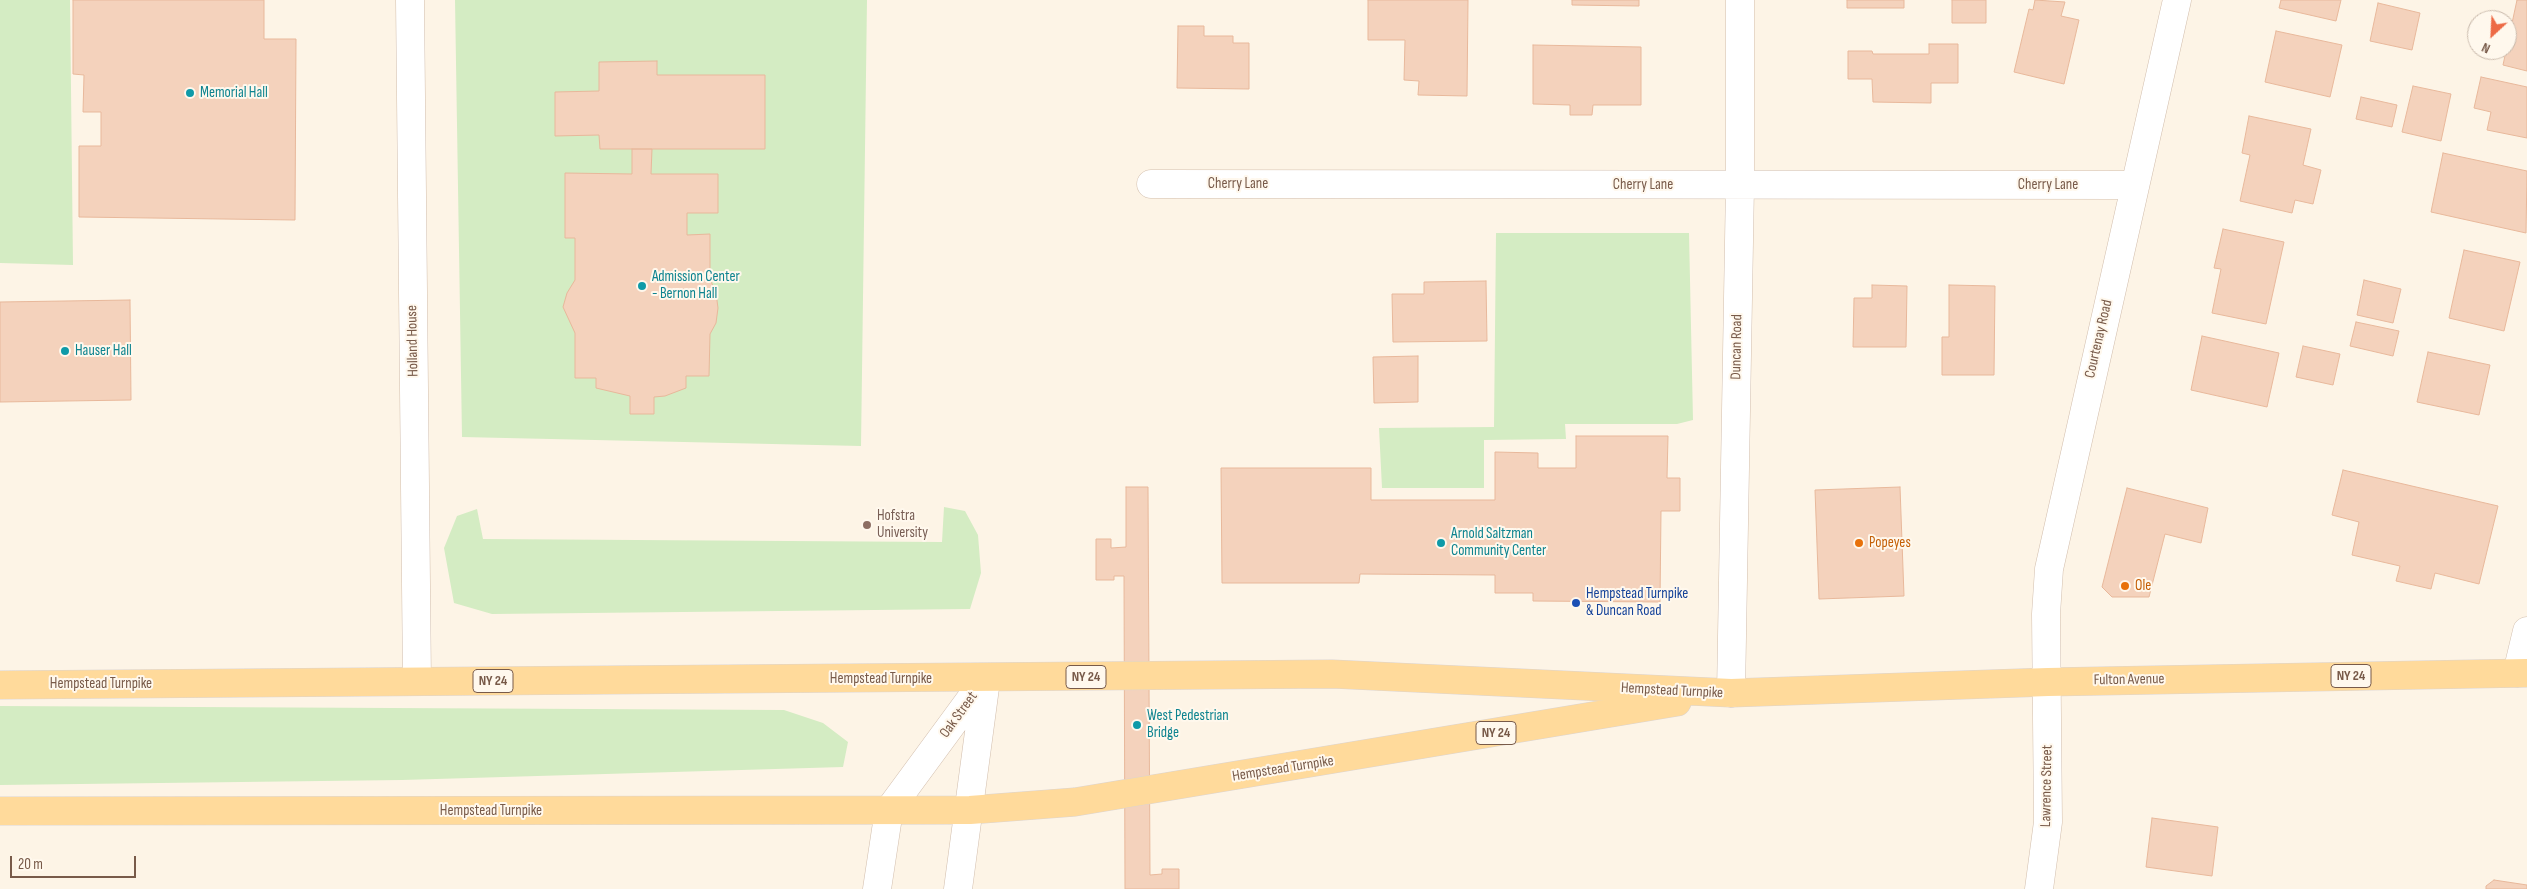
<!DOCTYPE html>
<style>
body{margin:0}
#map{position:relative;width:2527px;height:889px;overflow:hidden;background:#fdf4e6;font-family:"Sofia Sans Condensed",sans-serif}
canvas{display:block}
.north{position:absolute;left:2467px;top:10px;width:50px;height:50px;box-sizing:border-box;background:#fff8ed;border:1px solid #c9b9ab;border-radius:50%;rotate:205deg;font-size:14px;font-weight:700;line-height:20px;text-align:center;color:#785a49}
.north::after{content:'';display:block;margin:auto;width:18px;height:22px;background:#ed6a45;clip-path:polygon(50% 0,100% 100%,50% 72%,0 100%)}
.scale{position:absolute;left:10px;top:856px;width:126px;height:22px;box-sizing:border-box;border:2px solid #785a49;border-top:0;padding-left:6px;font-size:15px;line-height:18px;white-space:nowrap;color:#785a49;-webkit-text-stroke:4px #fff8ed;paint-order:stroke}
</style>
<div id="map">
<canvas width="2527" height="889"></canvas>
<div class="north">N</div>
<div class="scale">20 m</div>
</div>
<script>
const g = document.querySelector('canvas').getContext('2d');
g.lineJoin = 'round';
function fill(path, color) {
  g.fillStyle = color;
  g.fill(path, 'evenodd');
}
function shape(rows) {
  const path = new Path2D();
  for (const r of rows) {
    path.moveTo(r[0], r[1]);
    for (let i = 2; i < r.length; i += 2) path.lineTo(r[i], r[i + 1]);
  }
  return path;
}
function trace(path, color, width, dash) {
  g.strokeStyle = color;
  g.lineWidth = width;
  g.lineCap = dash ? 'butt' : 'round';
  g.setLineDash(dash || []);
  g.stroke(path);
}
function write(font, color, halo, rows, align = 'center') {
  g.font = font + ' "Sofia Sans Condensed",sans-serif';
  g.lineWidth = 4;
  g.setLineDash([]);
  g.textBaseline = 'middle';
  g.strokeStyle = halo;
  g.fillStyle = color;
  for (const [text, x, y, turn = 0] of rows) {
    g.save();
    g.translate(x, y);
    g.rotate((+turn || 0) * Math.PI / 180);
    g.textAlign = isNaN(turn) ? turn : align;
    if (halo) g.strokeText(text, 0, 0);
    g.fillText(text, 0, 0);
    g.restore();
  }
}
fill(shape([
 [0,0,70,0,73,265,0,263],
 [455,0,867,0,861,446,462,437],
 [1496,233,1689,233,1693,420,1677,424,1565,424,1566,439,1484,440,1484,488,1382,488,1379,428,1494,427],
 [944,507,965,511,978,535,981,573,970,609,492,614,454,603,444,548,457,516,477,509,483,539,942,542],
 [0,706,784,710,823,723,848,742,843,767,402,780,0,785]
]), '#d4ecc3');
const building = shape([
 [73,0,264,0,264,39,296,39,295,220,79,217,79,146,101,146,101,112,83,112,84,75,73,74,73,0],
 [1368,0,1468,0,1467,96,1418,95,1419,81,1404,80,1405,40,1368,40,1368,0],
 [1572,0,1639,0,1639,6,1572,5,1572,0],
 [1847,0,1904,0,1904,8,1847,8,1847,0],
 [1952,0,1986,0,1986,23,1952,23,1952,0],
 [2035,0,2065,2,2061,16,2079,20,2064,84,2014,72,2029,9,2033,10,2035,0],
 [2281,0,2341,0,2336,21,2279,8,2281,0],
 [2517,0,2527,0,2527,71,2503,65,2517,0],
 [2378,3,2420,13,2412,50,2370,41,2378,3],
 [1178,26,1204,26,1204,36,1233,36,1233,43,1249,43,1249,89,1177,88,1178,26],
 [2276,31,2342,45,2330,97,2265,82,2276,31],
 [1929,44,1958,44,1958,83,1931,83,1931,103,1873,102,1872,79,1848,79,1848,51,1872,51,1873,54,1929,54,1929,44],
 [1533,45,1641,47,1641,105,1593,105,1592,115,1570,115,1570,105,1533,104,1533,45],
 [657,61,657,75,765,75,765,149,600,149,599,135,555,136,555,92,599,91,599,62,657,61],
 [2481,77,2527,87,2527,138,2487,130,2491,112,2474,108,2481,77],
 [2413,86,2451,94,2441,141,2402,132,2413,86],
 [2361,97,2397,105,2392,127,2356,119,2361,97],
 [2249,116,2311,129,2303,165,2321,170,2313,204,2295,200,2292,213,2240,201,2250,155,2242,153,2249,116],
 [632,149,652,149,651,174,718,174,718,213,687,213,687,235,710,234,710,279,716,293,718,308,716,323,710,334,709,376,686,376,686,388,665,396,654,397,654,414,630,414,630,396,596,388,596,378,575,378,575,333,563,307,567,293,575,280,575,238,565,238,565,173,632,174,632,149],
 [2443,153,2527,171,2526,233,2431,212,2443,153],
 [2223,229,2284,242,2266,324,2212,313,2221,269,2214,268,2223,229],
 [2464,250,2520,262,2504,331,2449,318,2464,250],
 [2364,280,2401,289,2393,323,2357,315,2364,280],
 [1486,281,1487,341,1393,342,1392,294,1424,294,1424,282,1486,281],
 [1872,285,1907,286,1906,347,1853,347,1854,298,1872,298,1872,285],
 [1949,285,1995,286,1994,375,1942,375,1942,337,1949,337,1949,285],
 [130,300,131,400,0,402,0,302,130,300],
 [2356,322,2399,331,2393,356,2350,346,2356,322],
 [2202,336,2279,353,2267,407,2191,390,2202,336],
 [2303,346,2340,354,2333,385,2296,377,2303,346],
 [2428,352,2490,365,2479,415,2417,402,2428,352],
 [1418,356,1418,402,1374,403,1373,357,1418,356],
 [1576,436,1668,436,1667,478,1680,478,1680,511,1661,511,1660,602,1533,601,1533,593,1495,593,1495,575,1360,574,1359,583,1222,583,1221,468,1371,468,1371,500,1495,500,1495,452,1538,453,1538,468,1576,468,1576,436],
 [2343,470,2498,506,2479,584,2435,573,2431,589,2396,581,2400,566,2352,555,2359,522,2332,515,2343,470],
 [1126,487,1148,487,1150,875,1162,874,1162,869,1179,869,1179,889,1125,889,1124,576,1114,576,1114,580,1096,580,1096,539,1111,539,1111,548,1126,547,1126,487],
 [1900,487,1904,596,1819,599,1815,490,1900,487],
 [2127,488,2208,508,2201,543,2165,534,2149,597,2112,597,2102,587,2127,488],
 [2152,818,2218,827,2212,876,2146,867,2152,818],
 [2494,880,2527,885,2527,889,2486,889,2486,886,2494,880]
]);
fill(building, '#f4d2bc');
trace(building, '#e8b89b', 1);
const minor = shape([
 [410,0,417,681],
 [1151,184,2134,185],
 [2517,673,2527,631],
 [1731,693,1740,185,1740,0],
 [877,889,889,810,986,678],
 [958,889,986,680],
 [2039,889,2048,822,2046,614,2049,569,2177,0]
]);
const major = shape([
 [0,685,1332,674,1731,693,2048,682,2527,673],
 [0,811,970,810,1075,802,1677,702]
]);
trace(minor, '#d2bead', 29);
trace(major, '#dcd4d0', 29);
trace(minor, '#fff', 28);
trace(major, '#ffda9b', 28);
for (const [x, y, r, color] of [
 [190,93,5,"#0f9aa8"],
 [642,286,5,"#0f9aa8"],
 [65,351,5,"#0f9aa8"],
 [867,525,5,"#8d6e63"],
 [1441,543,5,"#0f9aa8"],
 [1859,543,5,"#e8710a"],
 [2125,586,5,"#e8710a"],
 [1576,603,5,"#1a4fb4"],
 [1137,725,5,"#0f9aa8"]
]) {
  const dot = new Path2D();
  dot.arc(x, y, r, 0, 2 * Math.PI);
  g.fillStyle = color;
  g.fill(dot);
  trace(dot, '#fff8ed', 2);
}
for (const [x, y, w] of [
 [2351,676,40],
 [1086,677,40],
 [493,681,40],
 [1496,733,40]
]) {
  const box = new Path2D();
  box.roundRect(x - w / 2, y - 11.5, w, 23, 4);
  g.fillStyle = '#fff8ed';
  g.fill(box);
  trace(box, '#785a49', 1);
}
write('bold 14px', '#785a49', null, [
 ["NY 24",2351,676],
 ["NY 24",1086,677],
 ["NY 24",493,681],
 ["NY 24",1496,733]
]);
write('15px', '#0d838f', '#fff8ed', [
 ["Memorial Hall",200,93],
 ["Admission Center",652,277],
 ["- Bernon Hall",652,294],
 ["Hauser Hall",75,351],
 ["Arnold Saltzman",1451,534],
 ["Community Center",1451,551],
 ["West Pedestrian",1147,716],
 ["Bridge",1147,733]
], 'left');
write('15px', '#785a49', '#fff8ed', [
 ["Cherry Lane",1238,184],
 ["Cherry Lane",1643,185],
 ["Cherry Lane",2048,185],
 ["Courtenay Road",2099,339,-77],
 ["Holland House",413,341,-91],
 ["Duncan Road",1737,347,-89],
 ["Hempstead Turnpike",881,679],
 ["Fulton Avenue",2129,680,-1],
 ["Hempstead Turnpike",101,684],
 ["Hempstead Turnpike",1672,691,3],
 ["Oak Street",959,715,-54],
 ["Hempstead Turnpike",1283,769,-9],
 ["Lawrence Street",2047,786,-89],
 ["Hempstead Turnpike",491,811]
]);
write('15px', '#785e54', '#fff8ed', [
 ["Hofstra",877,516],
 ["University",877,533]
], 'left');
write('15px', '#c56008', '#fff8ed', [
 ["Popeyes",1869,543],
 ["Ole",2135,586]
], 'left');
write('15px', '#164399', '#fff8ed', [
 ["Hempstead Turnpike",1586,594],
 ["& Duncan Road",1586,611]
], 'left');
</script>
